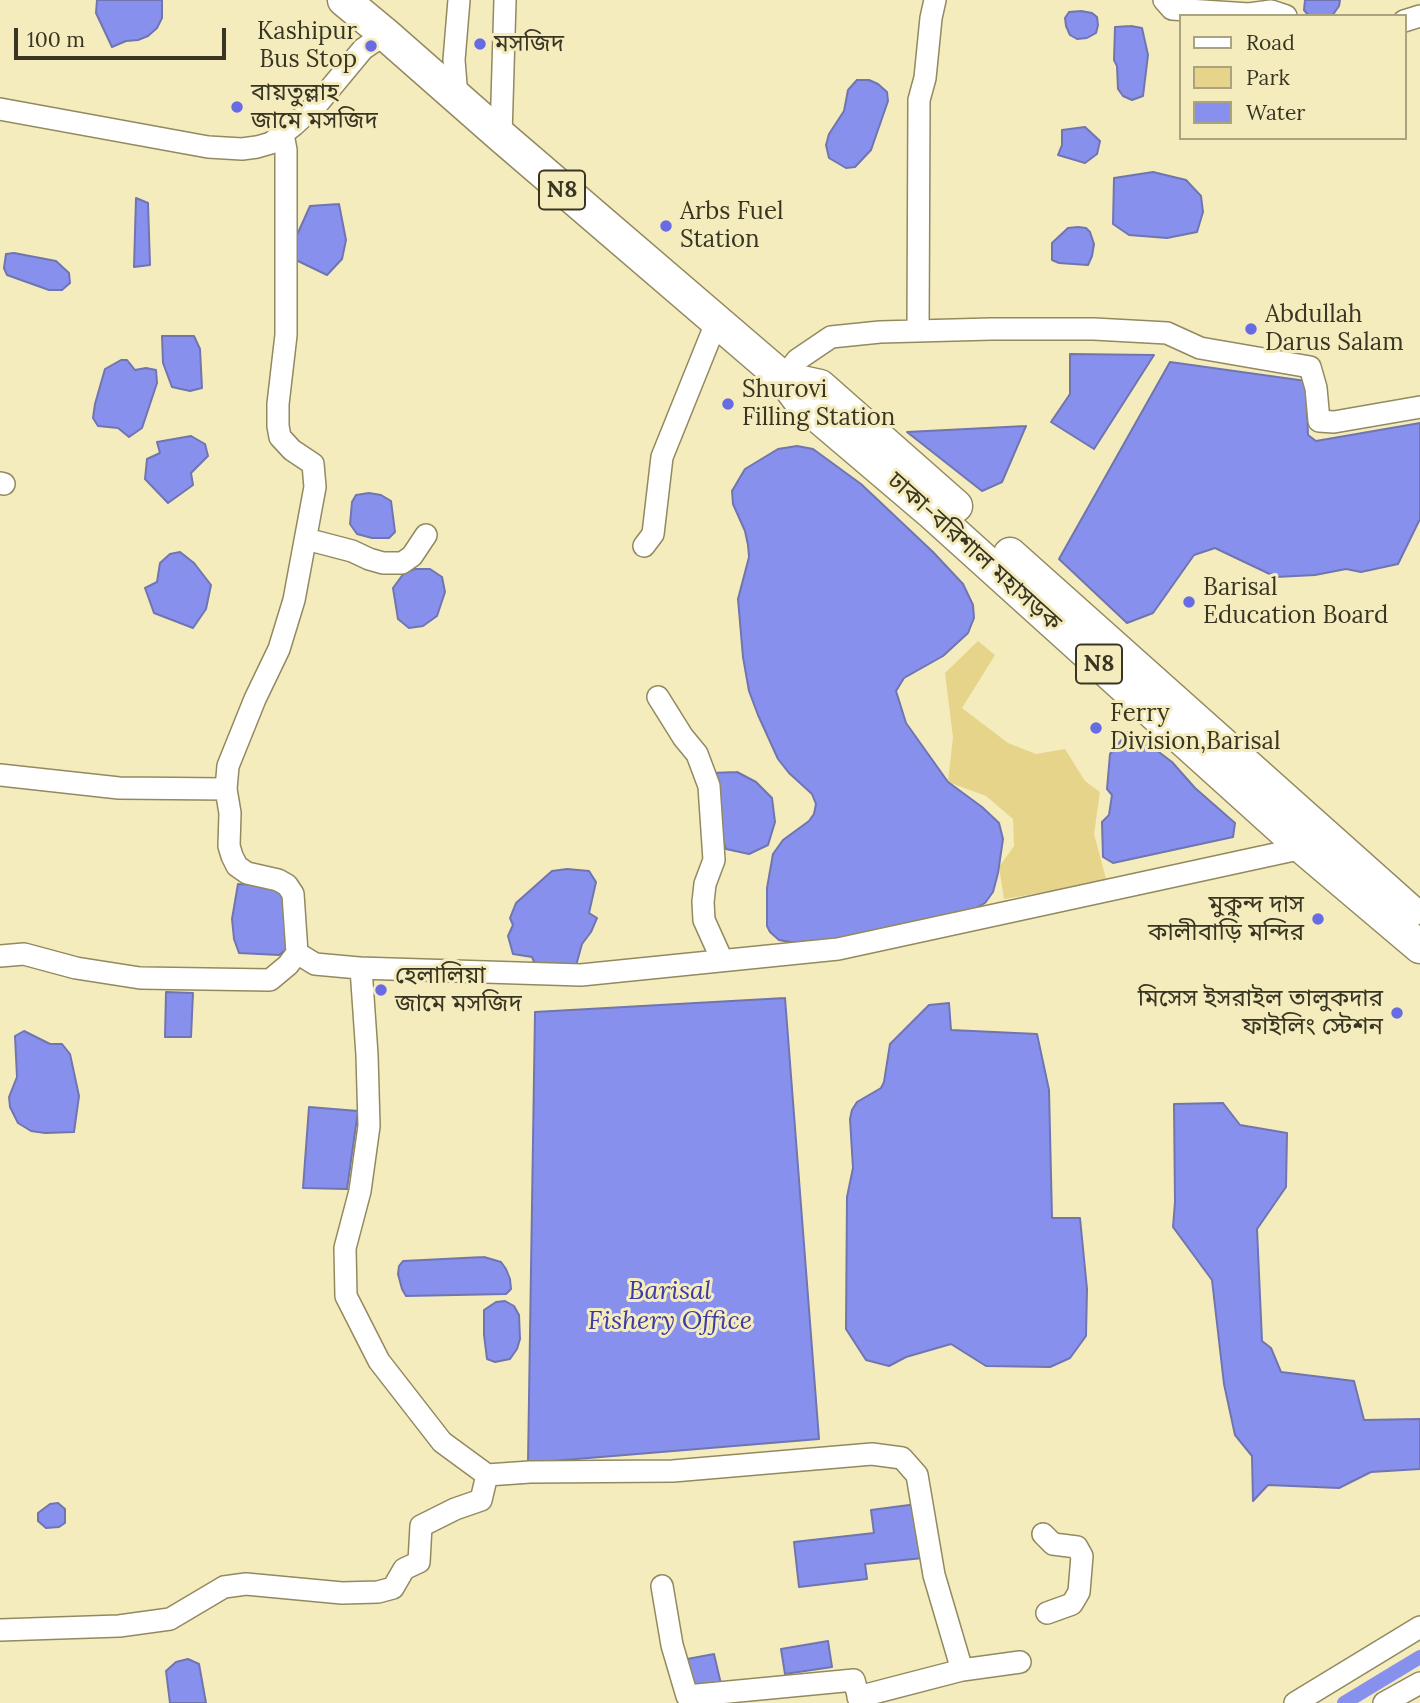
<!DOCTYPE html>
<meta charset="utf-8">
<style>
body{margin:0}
#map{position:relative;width:1420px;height:1703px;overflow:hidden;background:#f5ecbe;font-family:Lora,serif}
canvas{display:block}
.legend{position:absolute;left:1179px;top:14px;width:228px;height:126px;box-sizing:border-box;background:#f5ecbe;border:2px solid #aaa380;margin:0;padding:9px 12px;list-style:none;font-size:21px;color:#393523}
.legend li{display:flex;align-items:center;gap:14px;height:35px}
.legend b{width:35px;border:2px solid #aaa380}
.scale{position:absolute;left:14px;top:28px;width:212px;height:32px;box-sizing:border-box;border:4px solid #393523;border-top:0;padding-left:9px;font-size:21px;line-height:24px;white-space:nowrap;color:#393523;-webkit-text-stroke:5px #f5ecbe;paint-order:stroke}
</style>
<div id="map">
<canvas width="1420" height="1703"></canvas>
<ul class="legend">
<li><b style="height:9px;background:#fff"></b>Road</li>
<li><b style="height:19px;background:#e5d489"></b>Park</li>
<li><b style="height:19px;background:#8791ed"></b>Water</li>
</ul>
<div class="scale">100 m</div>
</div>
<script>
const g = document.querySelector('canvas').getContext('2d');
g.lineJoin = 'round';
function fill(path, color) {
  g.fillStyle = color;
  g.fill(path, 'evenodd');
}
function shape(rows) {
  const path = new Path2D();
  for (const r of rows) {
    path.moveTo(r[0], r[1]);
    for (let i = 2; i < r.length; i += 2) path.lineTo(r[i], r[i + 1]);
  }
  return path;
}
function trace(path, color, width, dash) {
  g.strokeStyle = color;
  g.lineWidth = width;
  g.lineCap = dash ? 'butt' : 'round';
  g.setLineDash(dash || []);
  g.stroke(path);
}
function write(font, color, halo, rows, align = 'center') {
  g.font = font + ' Lora,"Noto Sans Bengali",serif';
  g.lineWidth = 6;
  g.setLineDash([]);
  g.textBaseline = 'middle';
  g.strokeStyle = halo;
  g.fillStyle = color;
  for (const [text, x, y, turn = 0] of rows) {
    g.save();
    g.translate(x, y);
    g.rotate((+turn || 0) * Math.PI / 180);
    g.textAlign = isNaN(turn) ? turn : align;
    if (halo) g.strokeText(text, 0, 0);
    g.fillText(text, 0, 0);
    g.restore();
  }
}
fill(shape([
 [978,641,995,655,962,708,1008,743,1036,754,1065,749,1085,781,1100,792,1094,834,1106,879,1069,888,1004,899,999,867,1014,846,1013,819,986,796,948,782,953,737,945,673]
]), '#e5d489');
const water = shape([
 [97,0,162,0,162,18,157,28,148,36,138,40,126,41,112,47,96,13,97,0],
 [1305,0,1340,0,1339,6,1332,16,1309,16,1304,10,1305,0],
 [1081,11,1092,13,1097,17,1098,25,1096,33,1087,38,1077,39,1070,35,1066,26,1065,18,1069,12,1081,11],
 [1131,26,1142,28,1148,55,1143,96,1132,100,1123,96,1118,89,1117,66,1114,60,1115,27,1131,26],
 [857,80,869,80,878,84,887,92,888,101,871,150,855,167,846,168,829,158,826,145,829,134,844,111,848,90,857,80],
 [1085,127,1100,141,1097,154,1085,163,1058,155,1062,145,1062,130,1085,127],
 [1153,172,1186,180,1201,196,1203,212,1197,232,1167,238,1129,235,1113,224,1114,178,1153,172],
 [136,198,148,203,150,265,134,267,136,198],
 [339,204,346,240,342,259,327,275,296,260,297,235,310,206,339,204],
 [1078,227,1086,228,1090,232,1094,244,1092,256,1088,265,1059,263,1052,260,1052,243,1068,228,1078,227],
 [14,253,56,261,69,273,70,283,62,290,49,290,7,275,4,268,6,254,14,253],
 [162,336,194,336,200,349,202,388,190,391,172,387,163,363,162,336],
 [1070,354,1154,355,1094,449,1051,422,1070,394,1070,354],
 [121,360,127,360,135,370,146,368,156,370,157,383,142,428,129,437,118,428,98,426,93,418,95,404,105,369,121,360],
 [1170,362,1306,381,1308,435,1316,441,1420,423,1420,519,1398,564,1361,572,1346,569,1315,575,1276,577,1215,548,1194,555,1153,613,1127,623,1059,559,1170,362],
 [1026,426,1002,482,982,491,907,432,1026,426],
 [191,436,205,444,208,456,191,473,193,485,168,503,145,479,147,459,160,453,157,442,191,436],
 [797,446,813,449,861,484,933,552,963,584,973,605,974,618,968,633,943,656,904,678,896,691,906,723,948,782,982,807,999,823,1003,839,998,873,993,892,985,903,969,912,807,945,779,940,770,932,767,926,767,888,773,854,783,840,809,821,814,814,816,804,812,794,789,773,778,759,758,715,749,691,743,657,738,599,749,557,748,545,745,531,733,504,732,491,745,469,778,449,797,446],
 [369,493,381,495,391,501,395,532,389,538,372,538,357,534,350,524,352,502,356,495,369,493],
 [180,552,194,563,211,585,206,609,193,628,154,613,145,588,157,582,160,563,170,554,180,552],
 [415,569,430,569,442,577,445,592,437,616,423,626,409,628,398,619,393,588,404,573,415,569],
 [1128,732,1139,737,1172,762,1195,788,1235,823,1233,837,1113,863,1103,857,1102,822,1109,815,1112,795,1107,789,1110,754,1128,732],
 [737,772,756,782,772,798,775,822,768,845,749,854,726,849,715,815,711,773,737,772],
 [567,869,589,871,596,882,589,913,597,918,591,932,582,944,575,969,537,969,532,957,513,954,508,936,513,925,510,918,516,903,552,871,567,869],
 [238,884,278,885,289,896,288,948,279,955,239,953,234,939,232,919,238,884],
 [166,992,193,993,191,1037,165,1037,166,992],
 [785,998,819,1439,528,1463,535,1012,785,998],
 [949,1003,951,1030,1037,1034,1049,1090,1052,1218,1080,1218,1087,1289,1086,1336,1070,1358,1050,1367,986,1366,951,1344,906,1357,889,1366,866,1360,846,1329,847,1197,853,1168,850,1119,852,1110,857,1102,881,1088,884,1082,890,1044,929,1005,949,1003],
 [24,1031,50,1044,62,1044,70,1054,79,1096,74,1132,45,1133,31,1131,18,1123,10,1107,9,1097,17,1077,15,1036,24,1031],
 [1223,1103,1240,1125,1287,1133,1286,1187,1257,1229,1262,1341,1271,1348,1281,1372,1354,1381,1364,1420,1420,1419,1420,1469,1371,1472,1339,1488,1268,1485,1253,1501,1252,1456,1235,1435,1224,1384,1212,1280,1173,1227,1175,1202,1174,1104,1223,1103],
 [309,1107,358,1111,347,1189,303,1188,309,1107],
 [484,1257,501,1262,506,1269,510,1279,511,1289,506,1294,406,1296,402,1289,398,1274,399,1266,403,1261,484,1257],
 [505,1301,514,1306,519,1315,520,1339,517,1349,510,1359,495,1362,487,1359,484,1335,484,1310,496,1302,505,1301],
 [58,1503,65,1509,65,1523,59,1527,46,1528,38,1521,38,1513,50,1504,58,1503],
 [917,1504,923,1558,865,1564,867,1579,799,1587,794,1542,874,1533,871,1510,917,1504],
 [828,1641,832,1667,785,1674,781,1649,828,1641],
 [714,1654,721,1684,689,1691,682,1660,714,1654],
 [188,1659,199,1664,206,1703,170,1703,166,1671,176,1662,188,1659]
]);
fill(water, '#8791ed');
trace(water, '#7075b0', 2);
trace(shape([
 [1344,1703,1420,1657]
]), '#8791ed', 14);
const minor = shape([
 [1164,0,1172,9,1249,14,1271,11,1286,16],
 [1404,21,1420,16],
 [457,97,454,60,459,0],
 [0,109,208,147,242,149,257,147,271,143,294,125,319,102,363,49,385,34],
 [283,134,286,150,286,335,278,404,278,426,280,437,292,450,313,464,315,487,294,600,279,649,255,699,228,766,226,789,230,813,229,846,232,856,237,866,247,873,278,880,287,885,293,894,297,953],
 [501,136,505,0],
 [918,331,919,100,925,78,931,18,935,0],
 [783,378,797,360,831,337,880,332,991,329,1094,329,1167,333,1200,348,1310,367,1316,388,1319,421,1334,422,1420,407],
 [0,483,4,484],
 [306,539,352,551,369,559,383,563,402,563,412,556,426,535],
 [644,546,653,534,662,457,716,323],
 [658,697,683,737,697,754,709,786,714,860,705,884,703,902,704,920,722,960],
 [0,775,119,788,226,789],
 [0,956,24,954,76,968,140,978,270,980,288,965,297,953,315,964,359,968,581,975,838,949,1303,848],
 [361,968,367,1055,369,1126,360,1191,345,1248,346,1296,379,1361,442,1442,487,1475,530,1472,673,1471,872,1454,902,1458,917,1475,934,1575,962,1670],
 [1043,1534,1053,1544,1077,1547,1082,1556,1079,1592,1072,1604,1047,1613],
 [662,1586,672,1645,687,1696,854,1680,860,1703],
 [0,1630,119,1626,170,1619,224,1587,246,1584,342,1593,378,1592,393,1588,404,1569,419,1562,421,1526,455,1509,481,1500,487,1475],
 [858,1697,962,1670,1020,1662],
 [1295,1703,1420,1627],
 [1384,1703,1420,1683]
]);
const highway = shape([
 [344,0,385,34,501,136,783,378,800,401,933,514,1303,848,1420,947],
 [783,378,820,386,956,506],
 [1010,554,1410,911]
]);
trace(minor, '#92895f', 24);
trace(highway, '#92895f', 35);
trace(minor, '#fff', 21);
trace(highway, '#fff', 32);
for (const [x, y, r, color] of [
 [480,44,7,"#676ce5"],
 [371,46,7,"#676ce5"],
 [237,107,7,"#676ce5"],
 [666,226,7,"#676ce5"],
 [1251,329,7,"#676ce5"],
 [728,404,7,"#676ce5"],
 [1189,602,7,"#676ce5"],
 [1096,728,7,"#676ce5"],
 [1318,919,7,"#676ce5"],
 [381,990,7,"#676ce5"],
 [1397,1013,7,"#676ce5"]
]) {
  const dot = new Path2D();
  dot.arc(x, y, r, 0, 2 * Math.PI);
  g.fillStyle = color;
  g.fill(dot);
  trace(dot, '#f5ecbe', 2.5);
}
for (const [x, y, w] of [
 [562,190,46],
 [1099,664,46]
]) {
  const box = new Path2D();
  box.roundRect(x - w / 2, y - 19.5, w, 39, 5);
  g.fillStyle = '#f5ecbe';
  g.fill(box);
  trace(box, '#393523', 2);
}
write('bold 23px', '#393523', null, [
 ["N8",562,190],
 ["N8",1099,664]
]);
write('24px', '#393523', '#f5ecbe', [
 ["Kashipur",357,32,"right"],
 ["Bus Stop",357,60,"right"],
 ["মসজিদ",494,44],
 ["বায়তুল্লাহ",251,93],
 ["জামে মসজিদ",251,121],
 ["Arbs Fuel",680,212],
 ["Station",680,240],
 ["Abdullah",1265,315],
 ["Darus Salam",1265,343],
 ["Shurovi",742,390],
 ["Filling Station",742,418],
 ["Barisal",1203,588],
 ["Education Board",1203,616],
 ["Ferry",1110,714],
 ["Division,Barisal",1110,742],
 ["মুকুন্দ দাস",1304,905,"right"],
 ["কালীবাড়ি মন্দির",1304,933,"right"],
 ["হেলালিয়া",395,976],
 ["জামে মসজিদ",395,1004],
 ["মিসেস ইসরাইল তালুকদার",1383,999,"right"],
 ["ফাইলিং স্টেশন",1383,1027,"right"]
], 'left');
write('24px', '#393523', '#f5ecbe', [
 ["ঢাকা-বরিশাল মহাসড়ক",974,552,42]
]);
write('italic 26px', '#3d3ba5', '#f5ecbe', [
 ["Barisal",670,1292],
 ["Fishery Office",670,1322]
]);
</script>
